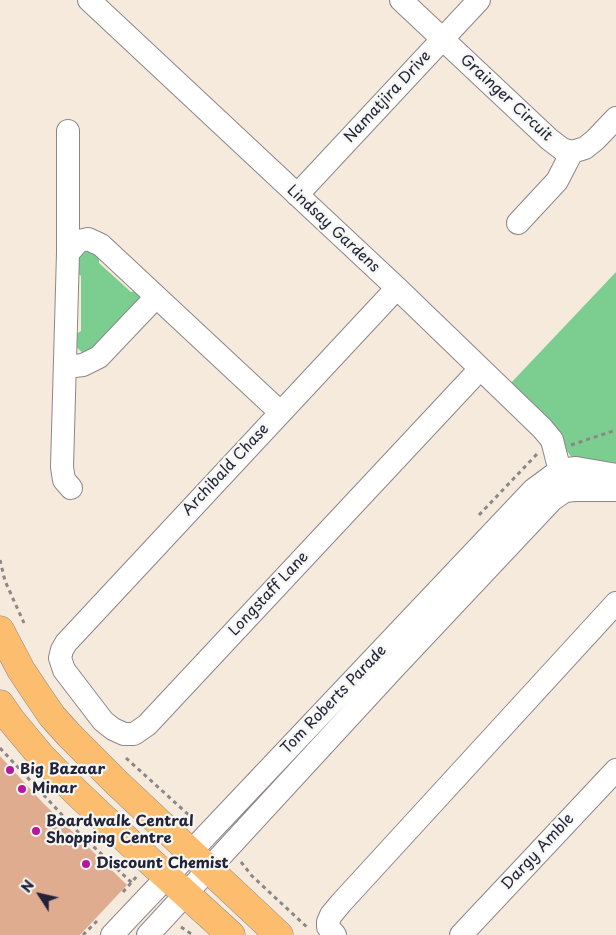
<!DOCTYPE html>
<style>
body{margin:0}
#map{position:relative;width:616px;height:935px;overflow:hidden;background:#f5eadb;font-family:"Playpen Sans",sans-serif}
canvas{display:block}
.north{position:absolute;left:15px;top:870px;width:50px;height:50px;-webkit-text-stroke:4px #f6f6f2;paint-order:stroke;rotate:305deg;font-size:14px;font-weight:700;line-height:20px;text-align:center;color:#22223b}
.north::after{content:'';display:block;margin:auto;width:18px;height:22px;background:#22223b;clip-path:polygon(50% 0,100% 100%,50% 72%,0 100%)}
</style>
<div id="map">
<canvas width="616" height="935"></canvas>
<div class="north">N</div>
</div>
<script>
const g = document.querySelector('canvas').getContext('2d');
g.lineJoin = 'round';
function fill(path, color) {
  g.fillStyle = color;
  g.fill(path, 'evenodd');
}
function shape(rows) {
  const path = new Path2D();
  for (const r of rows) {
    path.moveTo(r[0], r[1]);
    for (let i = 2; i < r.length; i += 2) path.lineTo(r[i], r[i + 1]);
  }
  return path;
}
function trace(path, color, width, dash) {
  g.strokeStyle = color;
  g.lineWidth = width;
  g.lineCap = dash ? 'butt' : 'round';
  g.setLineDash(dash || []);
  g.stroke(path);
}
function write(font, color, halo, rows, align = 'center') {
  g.font = font + ' "Playpen Sans",sans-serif';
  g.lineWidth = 4.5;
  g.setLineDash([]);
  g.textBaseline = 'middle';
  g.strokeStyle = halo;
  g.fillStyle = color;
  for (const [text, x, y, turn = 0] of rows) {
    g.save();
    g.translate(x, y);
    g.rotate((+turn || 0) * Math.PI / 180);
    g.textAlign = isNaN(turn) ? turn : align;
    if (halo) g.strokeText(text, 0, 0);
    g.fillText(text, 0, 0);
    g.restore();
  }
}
fill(shape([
 [92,250,99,255,99,263,131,292,137,291,142,295,142,304,85,355,75,346,76,334,81,331,81,276,76,272,75,260,81,253],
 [616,272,616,469,572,458,567,451,556,429,509,385]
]), '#7cce90');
fill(shape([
 [0,756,43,803,127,885,80,935,0,935]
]), '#dfac8f');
const minor = shape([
 [89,0,397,288,542,428,552,440,565,491],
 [401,0,549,139,562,149,572,152,585,148,595,140,616,118],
 [68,131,68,253],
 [297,195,479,0],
 [518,223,557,181,572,152],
 [397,288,66,643,62,650,60,658,64,670,103,721,113,729,124,734,134,734,147,725,480,369],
 [66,367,83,365,99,357,156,297],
 [71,488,64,480,62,467,68,253,79,241,88,239,101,245,280,412],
 [112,935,533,490,560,470,576,468,616,475],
 [148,935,392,670,552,500,565,491,575,490,616,490],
 [335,935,328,927,328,922,331,915,341,903,616,603],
 [461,935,616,770]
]);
const major = shape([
 [0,630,21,670,39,697,52,716,69,735,117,783,279,935],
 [0,704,11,720,41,756,76,792,130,843,231,935]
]);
trace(minor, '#8c868b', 24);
trace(major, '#8c868b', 29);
trace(shape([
 [571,445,616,430],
 [479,515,537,454],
 [0,560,5,581,24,623],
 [0,748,78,832,132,883],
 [126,758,191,817],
 [241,862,252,876,309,929],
 [123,892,137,876],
 [181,927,193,935],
 [83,935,97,921]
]), '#8c868b', 3, [4, 4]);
trace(minor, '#fff', 22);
trace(major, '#fcbd6f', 28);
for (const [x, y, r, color] of [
 [10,770,5,"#b5179e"],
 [22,789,5,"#b5179e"],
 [36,831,5,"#b5179e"],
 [86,864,5,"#b5179e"]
]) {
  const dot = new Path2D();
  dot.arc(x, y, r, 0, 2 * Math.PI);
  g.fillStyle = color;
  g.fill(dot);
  trace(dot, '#f6f6f2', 2);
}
write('15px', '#22223b', '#f6f6f2', [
 ["Namatjira Drive",388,97,-47],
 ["Grainger Circuit",506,98,43],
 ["Lindsay Gardens",333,229,43],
 ["Archibald Chase",226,470,-47],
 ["Longstaff Lane",269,594,-47],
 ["Tom Roberts Parade",334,700,-46],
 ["Dargy Amble",538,852,-47]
]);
write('bold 15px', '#22223b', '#f6f6f2', [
 ["Big Bazaar",20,770],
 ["Minar",32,789],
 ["Boardwalk Central",46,822],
 ["Shopping Centre",46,839],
 ["Discount Chemist",96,864]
], 'left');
</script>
